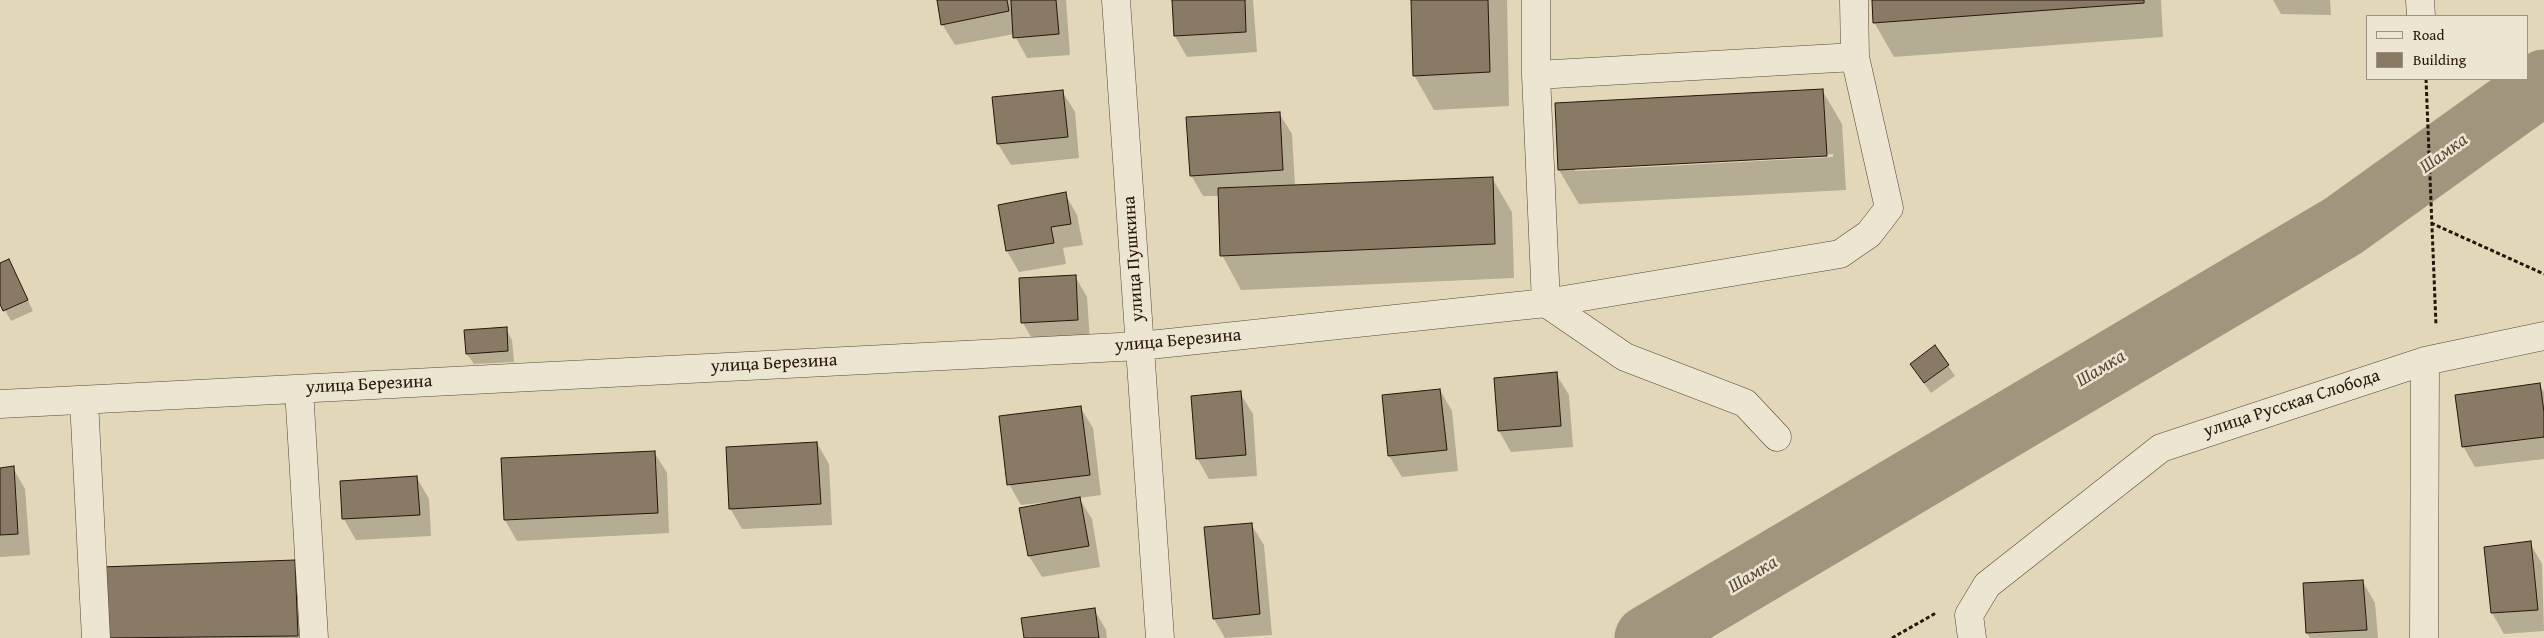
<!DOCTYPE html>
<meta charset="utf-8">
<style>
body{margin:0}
#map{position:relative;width:2544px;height:638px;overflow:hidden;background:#e2d7b8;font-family:"Gentium Book Plus",serif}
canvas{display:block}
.legend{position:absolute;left:2366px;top:15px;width:162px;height:65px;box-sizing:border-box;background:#ece5d1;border:1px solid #9d9282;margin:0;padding:6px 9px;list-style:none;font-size:15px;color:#27150c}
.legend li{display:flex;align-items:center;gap:10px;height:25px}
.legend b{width:25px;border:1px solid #9d9282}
</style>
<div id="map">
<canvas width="2544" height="638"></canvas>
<ul class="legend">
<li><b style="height:6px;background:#ece5d1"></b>Road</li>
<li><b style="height:14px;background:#887a65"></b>Building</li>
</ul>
</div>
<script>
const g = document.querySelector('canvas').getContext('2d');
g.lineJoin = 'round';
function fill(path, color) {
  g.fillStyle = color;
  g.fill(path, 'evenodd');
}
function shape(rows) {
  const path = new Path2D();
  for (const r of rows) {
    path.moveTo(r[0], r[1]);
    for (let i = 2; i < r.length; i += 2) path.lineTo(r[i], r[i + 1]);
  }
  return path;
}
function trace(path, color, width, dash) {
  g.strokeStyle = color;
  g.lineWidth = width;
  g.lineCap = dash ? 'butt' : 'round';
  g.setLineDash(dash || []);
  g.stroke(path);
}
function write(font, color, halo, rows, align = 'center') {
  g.font = font + ' "Gentium Book Plus",serif';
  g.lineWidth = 5;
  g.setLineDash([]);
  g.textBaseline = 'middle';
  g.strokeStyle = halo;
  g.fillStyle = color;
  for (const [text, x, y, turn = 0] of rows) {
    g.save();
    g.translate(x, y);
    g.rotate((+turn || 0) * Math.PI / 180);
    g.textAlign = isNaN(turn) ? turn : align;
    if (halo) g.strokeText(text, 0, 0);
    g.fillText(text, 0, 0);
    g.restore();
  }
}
fill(shape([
 [938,0,1066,0,1070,55,1027,58,1014,34,955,45,942,24],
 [1173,0,1253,0,1257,52,1187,57,1175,36],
 [1412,0,1507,0,1509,106,1434,110,1414,75],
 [1873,0,2161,0,2163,37,1894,57,1874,22],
 [2273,0,2330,0,2331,15,2281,14],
 [1822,90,1842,124,1846,190,1579,204,1559,170],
 [1833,154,1833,157,1575,171,1575,168],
 [1062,91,1075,112,1079,158,1011,165,998,144,994,99],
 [1279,113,1292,134,1295,186,1492,178,1512,212,1514,278,1241,290,1222,255,1219,196,1203,196,1191,175],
 [1065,194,1077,215,1083,245,1063,248,1066,264,1019,272,1007,251,999,206],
 [0,264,14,271,33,311,11,321,0,301],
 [1075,276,1087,297,1090,341,1035,344,1023,323],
 [506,329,512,340,514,362,474,364,467,354],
 [1935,347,1955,376,1931,393,1918,375],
 [1556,374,1569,395,1573,447,1511,452,1499,431],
 [2539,384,2544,392,2544,459,2475,467,2463,446],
 [1440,390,1452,411,1458,471,1402,477,1389,456],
 [1240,393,1253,414,1257,476,1209,479,1197,458],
 [1080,407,1093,428,1101,495,1079,498,1092,519,1100,567,1042,577,1029,556,1021,509,1048,504,1048,502,1021,505,1009,484],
 [817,443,829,464,832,525,742,529,730,508],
 [654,452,667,473,669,533,517,541,505,520],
 [13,468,25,489,30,555,0,557,0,469],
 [417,478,429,499,431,536,356,540,344,519,342,482],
 [1251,524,1264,545,1272,635,1225,638,1214,619],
 [2530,543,2542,564,2544,631,2504,634,2492,613],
 [294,561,306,582,308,638,105,638],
 [2363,582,2375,603,2378,638,2310,638,2307,633],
 [1094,609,1106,630,1107,638,1025,638]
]), '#0003');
trace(shape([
 [1647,638,2343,226,2544,82]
]), '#a2957e', 65);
const building = shape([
 [937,0,1007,0,1009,11,941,25,937,0],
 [1011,0,1056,0,1059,34,1013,38,1011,0],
 [1172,0,1245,0,1246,32,1174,36,1172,0],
 [1411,0,1488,0,1490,72,1413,76,1411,0],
 [1872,0,2144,0,2144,3,1873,23,1872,0],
 [1823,89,1827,156,1558,170,1555,103,1823,89],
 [1063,90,1068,137,997,144,992,97,1063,90],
 [1280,112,1283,170,1190,176,1186,117,1280,112],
 [1493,177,1495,244,1220,256,1218,188,1493,177],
 [1066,192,1071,224,1051,227,1054,243,1006,251,998,205,1066,192],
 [9,259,28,300,3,311,0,304,0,263,9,259],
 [1076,275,1078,320,1021,323,1019,278,1076,275],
 [507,327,508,351,466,354,464,330,507,327],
 [1935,345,1949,365,1924,383,1910,364,1935,345],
 [1557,372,1561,426,1498,431,1494,378,1557,372],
 [2540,383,2544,412,2544,437,2462,447,2455,395,2540,383],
 [1440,389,1447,450,1388,456,1382,395,1440,389],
 [1241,391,1246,455,1196,459,1191,396,1241,391],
 [1081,406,1090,475,1007,485,999,416,1081,406],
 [817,442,821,504,729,509,726,447,817,442],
 [655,451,658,513,504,520,501,458,655,451],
 [14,466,18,534,0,535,0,468,14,466],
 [417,476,420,515,342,519,340,481,417,476],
 [1080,497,1089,546,1028,556,1019,508,1080,497],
 [1252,523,1260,614,1213,619,1204,527,1252,523],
 [2531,541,2538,610,2491,613,2484,547,2531,541],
 [295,560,298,636,103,638,101,567,295,560],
 [2363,580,2367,630,2306,633,2303,583,2363,580],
 [1095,608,1099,638,1024,638,1021,618,1095,608]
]);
fill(building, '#887a65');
trace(building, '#27150c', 1);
const minor = shape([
 [1116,0,1160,638],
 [1536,0,1536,75,1546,303],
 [2420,0,2421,16],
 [1536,75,1855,57,1854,0],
 [1546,303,1625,357,1745,403,1777,437],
 [2425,361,2544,336],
 [299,389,314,638],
 [84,400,96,638],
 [0,404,1140,346,1546,303,1840,254,1869,234,1889,208,1855,57],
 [1972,638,1969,615,1987,585,2161,448,2425,361,2424,638]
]);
trace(minor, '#564637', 29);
trace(shape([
 [2426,79,2436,325],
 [2431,223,2544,274],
 [1892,638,1936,613]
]), '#27150c', 3, [4, 2.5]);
trace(minor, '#ece5d1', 28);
write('18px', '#27150c', '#ece5d1', [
 ["улица Пушкина",1134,259,-94],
 ["улица Березина",1178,341,-5],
 ["улица Березина",774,364,-3],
 ["улица Березина",369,385,-3],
 ["улица Русская Слобода",2292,404,-18]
]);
write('italic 19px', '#58483a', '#ece5d1', [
 ["Шамка",2444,154,-36],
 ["Шамка",2101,369,-31],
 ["Шамка",1753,575,-31]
]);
</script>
